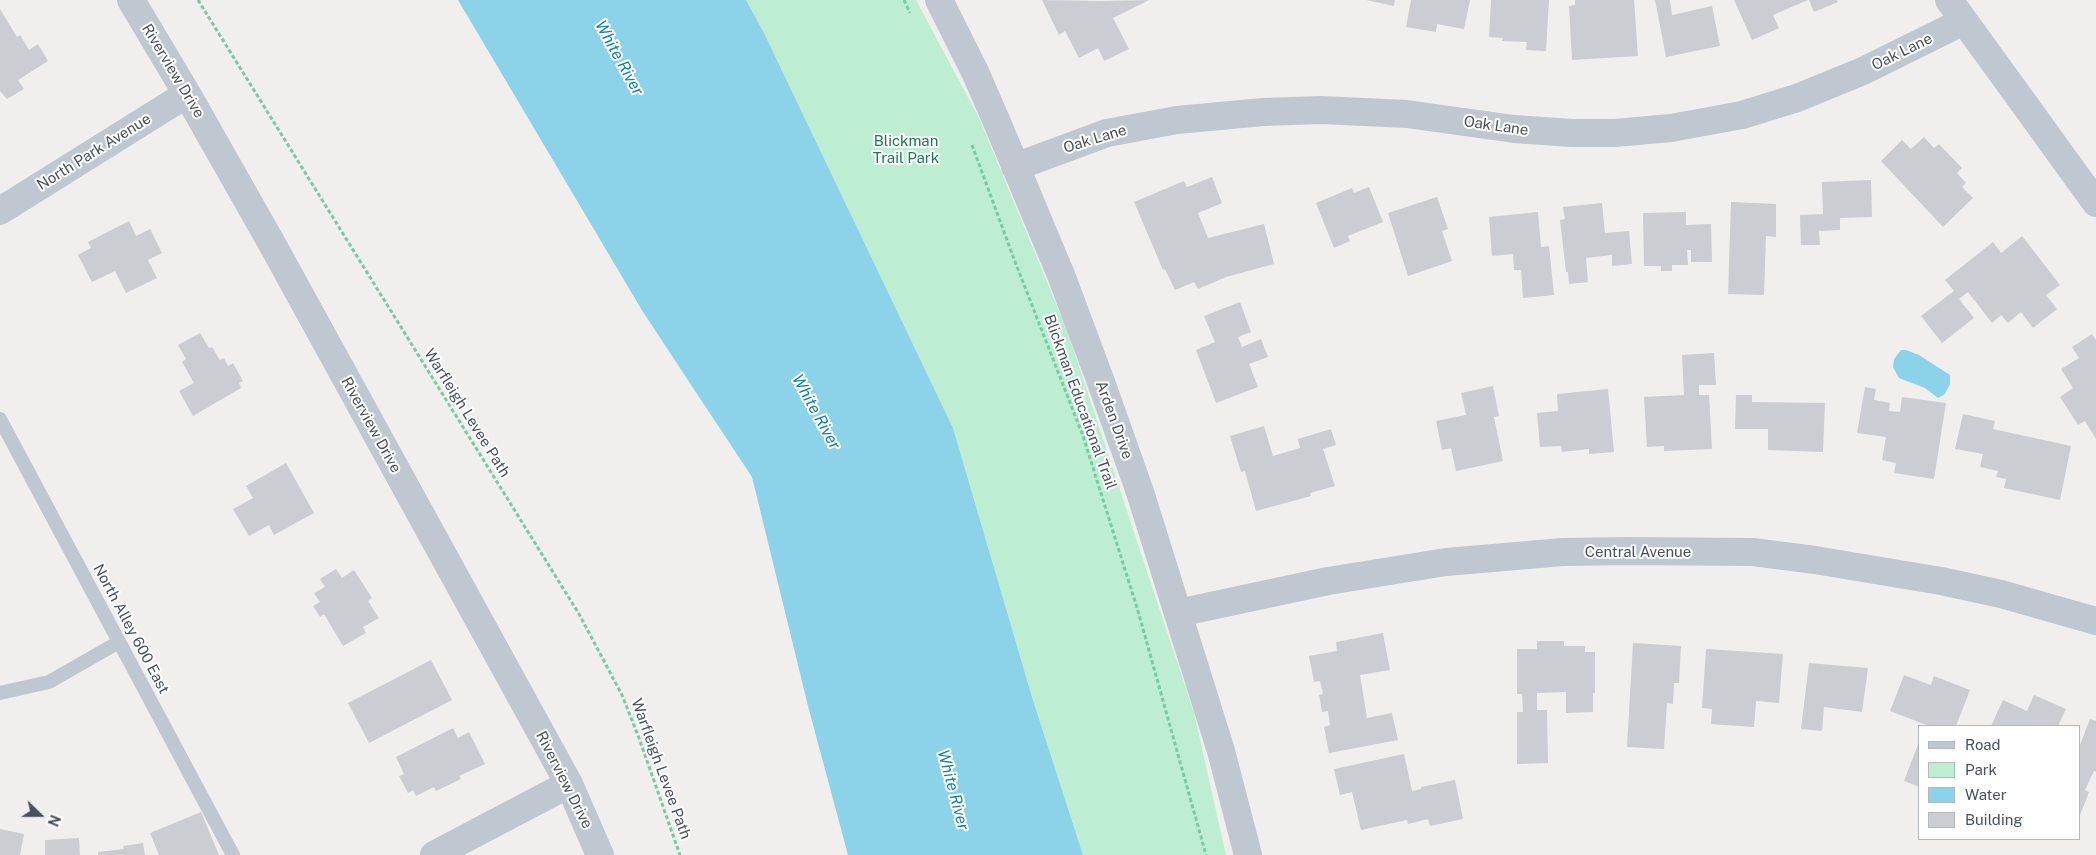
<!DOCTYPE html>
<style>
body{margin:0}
#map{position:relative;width:2096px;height:855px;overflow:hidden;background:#f1eeee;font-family:"Public Sans",sans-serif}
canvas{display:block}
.legend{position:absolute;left:1918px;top:725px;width:162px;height:115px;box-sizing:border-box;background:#fff;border:1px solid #b5b9bd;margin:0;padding:6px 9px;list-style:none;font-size:15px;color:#47515b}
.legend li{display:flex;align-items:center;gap:10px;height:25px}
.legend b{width:25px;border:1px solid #b5b9bd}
.north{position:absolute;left:15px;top:790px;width:50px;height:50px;-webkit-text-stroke:4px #fff;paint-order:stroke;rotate:112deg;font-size:14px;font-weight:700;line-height:20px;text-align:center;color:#47515b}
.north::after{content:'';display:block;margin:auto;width:18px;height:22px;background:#47515b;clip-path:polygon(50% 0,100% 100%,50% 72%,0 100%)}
</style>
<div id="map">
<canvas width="2096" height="855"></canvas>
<ul class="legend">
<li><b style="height:6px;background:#bfc8d0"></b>Road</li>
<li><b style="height:14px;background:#beeed2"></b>Park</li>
<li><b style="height:14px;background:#8cd2e9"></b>Water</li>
<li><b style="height:14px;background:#cbcdd3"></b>Building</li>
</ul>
<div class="north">N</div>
</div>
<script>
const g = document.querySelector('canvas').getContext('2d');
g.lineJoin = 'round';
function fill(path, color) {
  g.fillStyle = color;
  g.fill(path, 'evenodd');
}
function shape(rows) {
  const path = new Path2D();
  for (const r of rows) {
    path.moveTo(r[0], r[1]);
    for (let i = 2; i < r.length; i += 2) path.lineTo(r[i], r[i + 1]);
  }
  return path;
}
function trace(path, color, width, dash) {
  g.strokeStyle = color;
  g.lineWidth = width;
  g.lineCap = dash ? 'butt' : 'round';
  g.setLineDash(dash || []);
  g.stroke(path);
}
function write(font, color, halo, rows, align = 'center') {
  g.font = font + ' "Public Sans",sans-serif';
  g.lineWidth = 4;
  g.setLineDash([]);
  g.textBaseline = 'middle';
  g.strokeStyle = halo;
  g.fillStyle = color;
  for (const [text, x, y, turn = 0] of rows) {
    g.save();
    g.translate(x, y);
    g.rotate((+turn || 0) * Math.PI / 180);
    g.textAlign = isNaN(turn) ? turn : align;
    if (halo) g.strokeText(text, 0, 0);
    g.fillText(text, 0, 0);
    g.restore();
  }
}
fill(shape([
 [746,0,916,0,979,118,1067,330,1194,713,1226,855,1083,855,1032,697,953,428,764,33]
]), '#beeed2');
fill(shape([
 [458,0,746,0,764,33,953,428,1032,697,1083,855,848,855,808,706,752,477,643,312],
 [1901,350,1906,350,1919,355,1950,375,1950,384,1945,394,1938,398,1925,388,1899,378,1893,367,1894,359]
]), '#8cd2e9');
fill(shape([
 [1042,0,1103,1,1149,0,1113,18,1129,49,1104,61,1098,48,1079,58,1065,31,1059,35],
 [1366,0,1395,0,1394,6],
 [1411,0,1470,0,1464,29,1437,24,1436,32,1406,27],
 [1491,0,1549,0,1546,51,1526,50,1527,42,1502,41,1503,38,1489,37],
 [1575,0,1634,0,1638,56,1572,60,1569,6,1575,5],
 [1655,0,1670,0,1672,15,1712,6,1720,46,1666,57],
 [1734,0,1808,0,1773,15,1779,28,1752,40],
 [1809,0,1837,0,1838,2,1814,12],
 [0,9,17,37,20,35,29,50,38,44,48,61,18,80,24,89,7,99,0,91],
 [1924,137,1934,148,1939,144,1962,168,1957,173,1966,183,1962,187,1973,198,1943,227,1881,161,1902,140,1911,149],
 [1212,177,1222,203,1198,213,1208,238,1264,224,1274,264,1226,277,1198,289,1194,282,1175,290,1165,269,1163,270,1134,202,1184,181,1187,187],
 [1871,180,1872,217,1840,218,1840,230,1819,231,1820,245,1801,245,1800,215,1823,214,1822,182],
 [1369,187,1383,222,1348,236,1350,241,1334,248,1316,203,1352,188,1354,193],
 [1437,197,1448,229,1442,231,1452,261,1408,276,1388,213],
 [1731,202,1776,204,1776,237,1766,236,1764,295,1728,294],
 [1602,203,1605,233,1629,231,1632,264,1612,266,1612,255,1586,258,1588,282,1569,284,1568,272,1566,272,1560,220,1565,219,1563,207],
 [1538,212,1541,247,1549,246,1554,295,1523,298,1521,270,1514,270,1513,254,1492,256,1489,217],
 [1686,212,1686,225,1711,224,1712,262,1691,262,1691,250,1687,250,1688,265,1672,265,1672,271,1661,271,1661,266,1644,266,1643,213],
 [129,221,136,236,150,229,162,253,148,260,157,278,126,293,115,271,92,282,78,255,91,248,88,242],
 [2022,236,2060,285,2046,295,2057,309,2033,328,2021,312,2008,323,2001,315,1992,323,1968,292,1959,299,1974,318,1942,343,1921,316,1954,291,1945,280,1993,242,2001,253],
 [1240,302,1251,332,1238,337,1242,347,1261,339,1268,357,1249,364,1258,387,1216,403,1196,350,1215,342,1204,316],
 [200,333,209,348,212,347,220,360,224,358,228,366,233,363,243,381,239,383,241,388,193,416,179,391,194,383,182,362,186,359,178,345],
 [2092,334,2096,340,2096,439,2085,421,2078,425,2060,397,2073,388,2061,369,2079,358,2072,347],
 [1714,353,1716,385,1699,385,1699,395,1709,395,1712,449,1664,451,1664,446,1647,447,1644,397,1684,395,1682,355],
 [1493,386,1499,416,1494,417,1503,461,1456,471,1451,448,1442,450,1436,421,1466,415,1461,393],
 [1865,387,1876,389,1874,400,1890,403,1889,411,1900,412,1902,397,1946,403,1934,479,1894,473,1896,463,1882,460,1886,437,1857,433],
 [1608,389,1614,452,1589,454,1589,449,1562,452,1561,446,1540,447,1537,413,1558,411,1557,394],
 [1736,395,1752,395,1752,402,1825,403,1823,452,1768,450,1768,429,1735,429],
 [1963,414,1995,421,1993,429,2071,446,2060,500,2004,488,2006,479,1996,477,1998,471,1980,467,1983,454,1955,449],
 [1264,426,1273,456,1300,448,1298,439,1331,429,1336,445,1323,449,1335,486,1310,493,1311,496,1256,511,1245,471,1241,472,1230,436],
 [286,463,314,513,274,535,269,525,249,536,233,509,253,498,246,486],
 [336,569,342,578,354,570,372,598,368,601,379,618,363,627,366,633,343,646,324,614,320,617,313,606,320,602,314,593,325,587,320,579],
 [1383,633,1390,670,1360,675,1367,718,1392,713,1398,740,1329,753,1324,727,1330,725,1328,711,1322,712,1319,695,1323,694,1320,681,1314,682,1309,656,1337,651,1336,642],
 [1537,641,1564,641,1564,646,1585,646,1585,652,1595,652,1595,693,1593,693,1593,712,1566,713,1566,692,1537,693,1537,710,1547,710,1548,763,1517,764,1517,712,1523,712,1522,694,1517,694,1517,649,1537,649],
 [1633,643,1681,646,1679,683,1674,683,1673,704,1667,703,1664,749,1627,747],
 [1706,649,1783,654,1779,703,1756,701,1754,727,1711,724,1712,709,1702,708],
 [431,660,452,700,369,743,348,703],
 [1809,663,1868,668,1862,712,1824,707,1822,731,1801,729],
 [1904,675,1931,685,1934,676,1970,690,1956,726,1929,726,1890,711],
 [2034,695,2066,709,2058,726,1991,726,2003,700,2027,711],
 [2090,719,2096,721,2096,772,2094,771,2085,790,2089,792,2080,815,2080,745],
 [453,728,458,738,469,732,485,764,459,776,461,779,436,791,434,787,416,796,413,790,408,793,399,776,404,774,396,757],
 [1920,739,1920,787,1904,781],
 [1404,754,1412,791,1421,789,1421,787,1455,780,1463,819,1430,826,1428,819,1408,824,1407,820,1361,830,1352,792,1340,795,1334,769],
 [201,812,219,855,159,855,150,833],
 [0,829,24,834,20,855,0,855],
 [79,838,80,855,45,855,45,840],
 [143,843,145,855,98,855,98,852,124,849,123,846]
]), '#cbcdd3');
trace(shape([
 [198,0,579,614,622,695,639,738,680,855],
 [904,0,910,13],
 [972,145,1014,259,1083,436,1138,611,1206,855]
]), '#77cba4', 3, [4, 2.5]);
trace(shape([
 [0,419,233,855],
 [0,693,49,682,119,642]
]), '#bfc8d0', 14);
trace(shape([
 [131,0,187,94,271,242,569,784,600,855],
 [939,0,976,74,999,127,1061,275,1101,382,1140,492,1221,751,1248,855],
 [1949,0,2096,203],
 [1015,167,1107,133,1177,120,1263,112,1321,110,1407,114,1514,129,1572,133,1615,133,1671,128,1742,115,1797,98,1863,71,1964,21],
 [0,211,187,94],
 [1178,613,1328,581,1446,562,1563,552,1629,551,1753,552,1815,560,1941,581,2001,594,2096,621],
 [434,855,569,784]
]), '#bfc8d0', 28);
write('15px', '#47515b', '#fff', [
 ["Oak Lane",1902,52,-26],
 ["Riverview Drive",173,71,59],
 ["Oak Lane",1496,126,8],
 ["Oak Lane",1095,139,-17],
 ["North Park Avenue",94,152,-32],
 ["Blickman Educational Trail",1080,402,70],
 ["Warfleigh Levee Path",467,413,58],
 ["Arden Drive",1114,420,70],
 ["Riverview Drive",371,425,61],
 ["Central Avenue",1638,552],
 ["North Alley 600 East",131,629,62],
 ["Warfleigh Levee Path",661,769,70],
 ["Riverview Drive",564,780,63]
]);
write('15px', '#197b4e', '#fff', [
 ["Blickman",906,141],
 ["Trail Park",906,158]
]);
write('italic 16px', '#1080a5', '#fff', [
 ["White River",619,58,61],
 ["White River",816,412,61],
 ["White River",953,790,75]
]);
</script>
